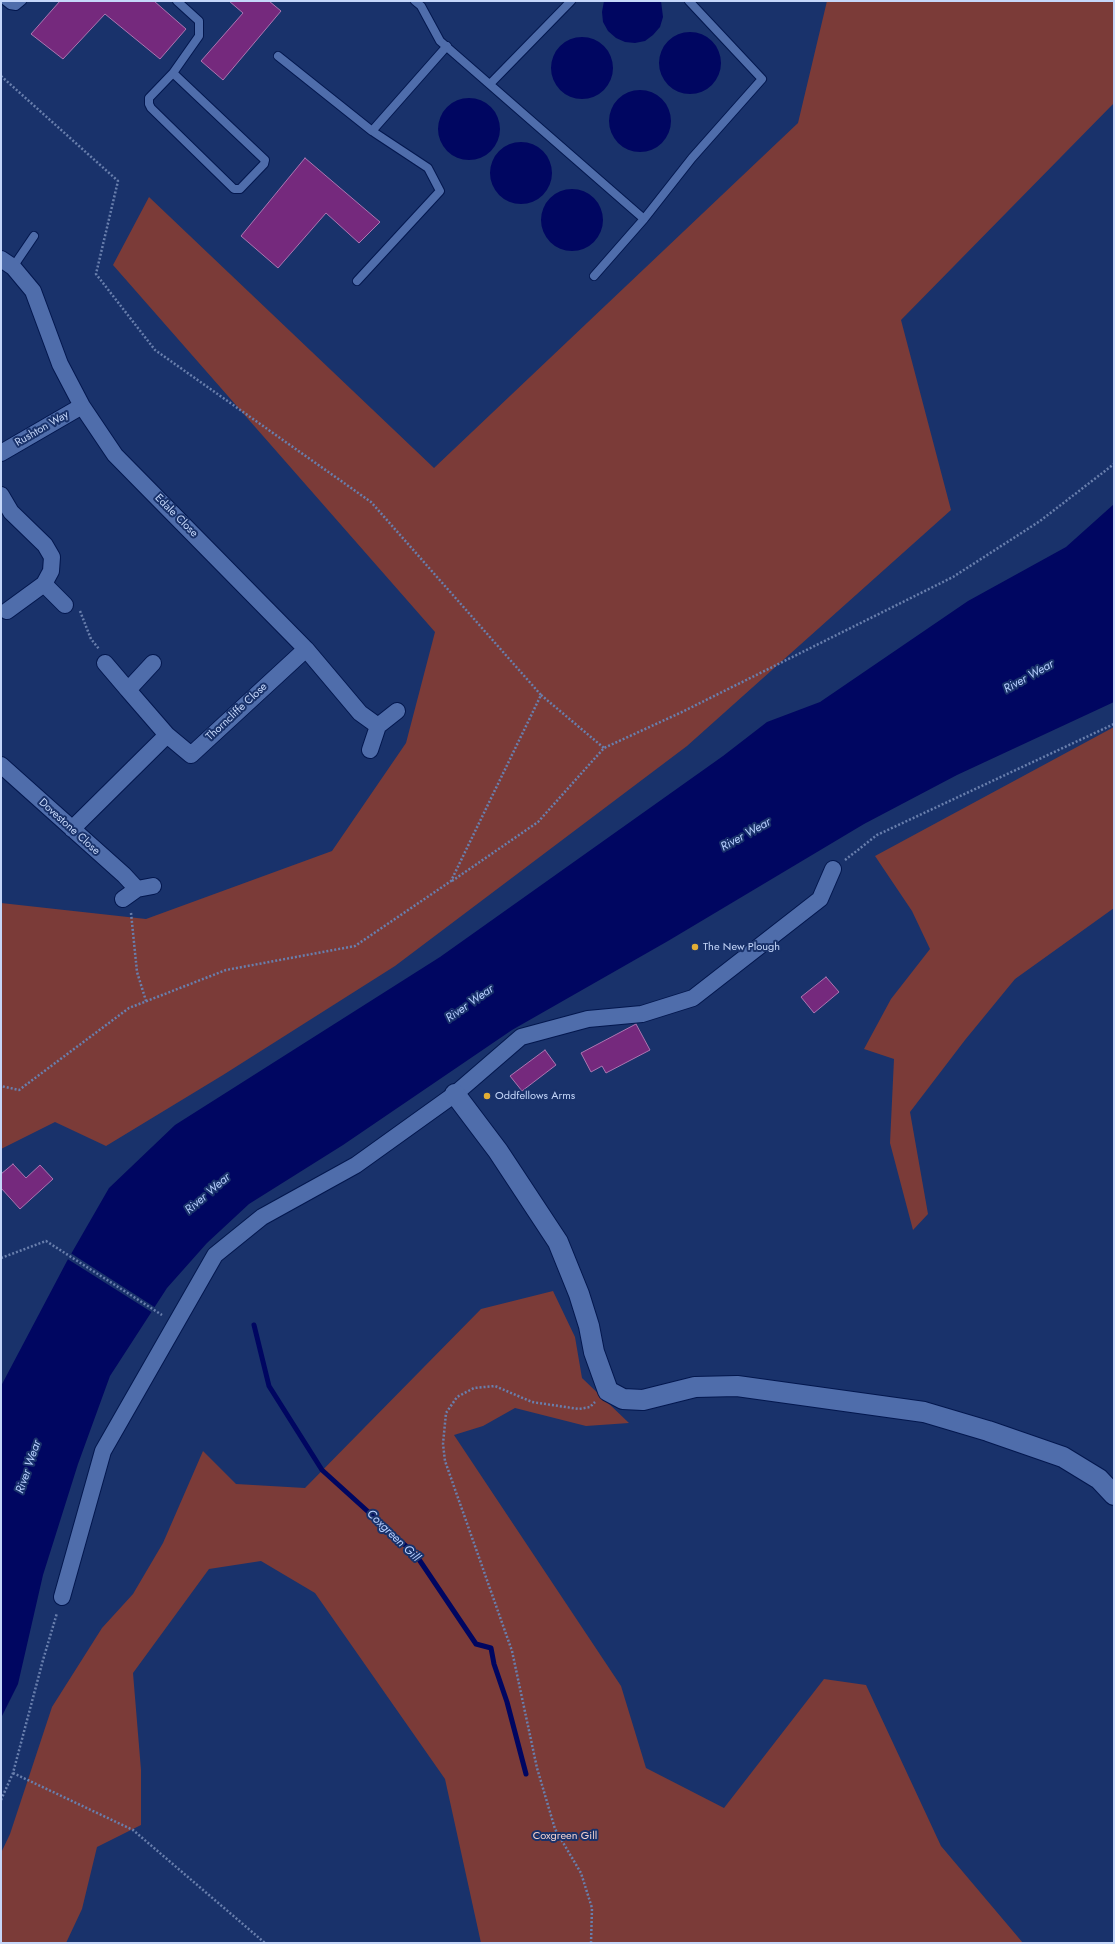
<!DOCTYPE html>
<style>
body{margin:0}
#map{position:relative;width:1115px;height:1944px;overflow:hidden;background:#19326b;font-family:Jost,sans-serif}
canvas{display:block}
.frame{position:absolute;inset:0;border:2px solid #c5d7fa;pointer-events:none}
</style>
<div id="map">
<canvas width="1115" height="1944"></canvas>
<div class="frame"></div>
</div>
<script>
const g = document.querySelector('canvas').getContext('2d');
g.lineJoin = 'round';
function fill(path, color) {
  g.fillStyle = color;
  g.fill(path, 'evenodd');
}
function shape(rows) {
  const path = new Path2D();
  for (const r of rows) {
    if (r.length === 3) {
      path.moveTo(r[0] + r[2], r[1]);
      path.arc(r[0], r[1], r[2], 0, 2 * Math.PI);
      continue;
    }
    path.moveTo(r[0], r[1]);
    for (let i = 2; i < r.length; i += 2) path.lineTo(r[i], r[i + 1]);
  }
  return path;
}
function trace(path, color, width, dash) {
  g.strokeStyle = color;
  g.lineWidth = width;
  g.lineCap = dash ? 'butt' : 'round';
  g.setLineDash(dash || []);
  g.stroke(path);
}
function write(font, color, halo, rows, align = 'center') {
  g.font = font + ' Jost,sans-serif';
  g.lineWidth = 4;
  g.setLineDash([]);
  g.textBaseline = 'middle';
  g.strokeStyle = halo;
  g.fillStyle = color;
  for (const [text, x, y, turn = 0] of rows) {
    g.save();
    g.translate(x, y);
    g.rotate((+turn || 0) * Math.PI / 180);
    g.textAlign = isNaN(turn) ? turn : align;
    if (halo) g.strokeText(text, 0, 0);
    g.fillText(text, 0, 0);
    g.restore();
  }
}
fill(shape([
 [827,1,1114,1,1114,103,901,320,951,510,687,746,395,966,223,1075,106,1146,55,1122,1,1149,1,903,146,919,332,851,406,743,435,632,113,265,149,197,434,468,798,123],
 [1114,727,1114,908,1015,979,965,1040,910,1112,928,1214,913,1230,890,1143,894,1059,864,1049,891,999,930,949,912,911,875,856],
 [553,1291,575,1337,582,1378,629,1423,586,1426,515,1408,483,1426,454,1435,621,1686,646,1768,724,1808,824,1679,866,1685,941,1846,1023,1943,481,1943,445,1779,315,1593,261,1561,209,1569,133,1673,141,1770,141,1825,97,1847,82,1909,66,1943,1,1943,1,1853,10,1834,52,1707,102,1628,133,1594,163,1543,203,1451,236,1484,305,1488,481,1309]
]), '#7b3b38');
fill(shape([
 [604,1,661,1,663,17,660,27,653,35,645,41,635,43,625,42,616,38,608,31,603,22,602,12],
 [690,63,31],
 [582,68,31],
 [640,121,31],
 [469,129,31],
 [521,173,31],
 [572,220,31],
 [1114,504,1114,702,957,775,864,824,668,941,512,1030,343,1145,249,1204,207,1243,167,1288,110,1376,78,1464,43,1575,18,1684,1,1718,1,1386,67,1261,109,1188,175,1125,440,957,723,756,767,722,820,702,968,601,1066,547]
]), '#000661');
fill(shape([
 [69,1252,156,1308,153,1313,66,1258]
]), '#19326b');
trace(shape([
 [254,1325,269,1386,322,1470,416,1555,476,1644,491,1648,494,1664,507,1702,526,1774]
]), '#000661', 5);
const building = shape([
 [60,1,154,1,186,29,160,59,105,14,63,59,31,34,60,1],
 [229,1,269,1,281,11,223,80,201,61,243,13,229,1],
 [305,158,380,222,359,243,326,213,278,268,241,236,305,158],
 [826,977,839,992,814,1013,801,997,826,977],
 [636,1024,650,1050,606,1073,602,1066,591,1072,581,1053,636,1024],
 [545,1050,556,1065,522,1091,510,1076,545,1050],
 [13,1164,26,1178,40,1165,53,1179,20,1209,1,1188,1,1174,13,1164]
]);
fill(building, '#75297d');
trace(building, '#ac76b1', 1);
const service = shape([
 [5,1,10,5,16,6,22,1],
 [415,1,421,6,440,41,644,219],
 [278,56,372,131,428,168,440,191,357,281],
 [173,73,265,160,264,164,240,189,234,189,151,108,149,104,149,98,173,73,199,36,199,21,177,1],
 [490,84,571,1],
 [372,131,447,46],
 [13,267,34,236],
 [594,276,644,219,692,158,762,79,689,1]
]);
const minor = shape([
 [1,259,13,267,33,291,60,364,82,406,115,455,306,649,360,713,378,726,397,711],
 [1,453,82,406],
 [1,495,11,512,45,545,52,557,51,571,44,584,65,605],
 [7,611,44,584],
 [105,663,128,690],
 [153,663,128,690,167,735],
 [370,750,378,726],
 [1,765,124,875,137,889],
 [72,829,167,735,191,755,306,649],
 [123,899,137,889,153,886],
 [62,1597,103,1451,215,1255,262,1217,356,1165,455,1094,521,1037,588,1019,642,1014,693,998,820,899,833,869]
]);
const tertiary = shape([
 [455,1094,498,1151,558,1242,579,1294,589,1326,594,1352,608,1391,623,1399,643,1400,695,1387,737,1386,924,1412,988,1431,1063,1457,1099,1479,1114,1495]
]);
trace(service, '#03174e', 10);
trace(minor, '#03174e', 18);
trace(tertiary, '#03174e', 22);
trace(shape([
 [1,76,118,181,96,274,155,350,371,502,541,695,451,881,355,946,226,970,129,1008,19,1090,1,1086],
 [80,611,91,639,99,649],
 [541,695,604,748],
 [845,860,877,835,1114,724],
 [452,881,538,822,604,748,682,712,953,577,1040,521,1114,464],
 [131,913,137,972,146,1001],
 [1,1258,46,1241,162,1315],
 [13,1773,133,1830,265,1943],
 [1,1800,13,1773,43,1660,57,1613],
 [591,1943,592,1908,581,1873,555,1829,537,1768,512,1651,445,1461,443,1444,446,1413,457,1397,474,1388,495,1386,532,1402,579,1409,590,1407,595,1402]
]), '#697fad', 2.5, [2, 2]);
trace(service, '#4f6dab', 8);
trace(minor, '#4f6dab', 16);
trace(tertiary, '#4f6dab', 20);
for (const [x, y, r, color] of [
 [695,947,4,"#e3ae35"],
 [487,1096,4,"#e3ae35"]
]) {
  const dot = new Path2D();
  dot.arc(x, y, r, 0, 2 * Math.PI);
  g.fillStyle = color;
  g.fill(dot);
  trace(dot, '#19326b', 1.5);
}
write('11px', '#c5d7fa', '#19326b', [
 ["Rushton Way",42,429,-30],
 ["Edale Close",176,516,45],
 ["Thorncliffe Close",237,712,-43],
 ["Dovestone Close",69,827,42]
]);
write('11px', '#c5d7fa', '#19326b', [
 ["The New Plough",703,947],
 ["Oddfellows Arms",495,1096]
], 'left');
write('11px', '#f0d0cd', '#19326b', [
 ["Coxgreen Gill",565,1836]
]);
write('italic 12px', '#b6cefe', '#19326b', [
 ["River Wear",1029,677,-29],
 ["River Wear",746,835,-29],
 ["River Wear",470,1004,-35],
 ["River Wear",208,1194,-41],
 ["River Wear",29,1467,-71],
 ["Coxgreen Gill",393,1536,44]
]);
</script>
